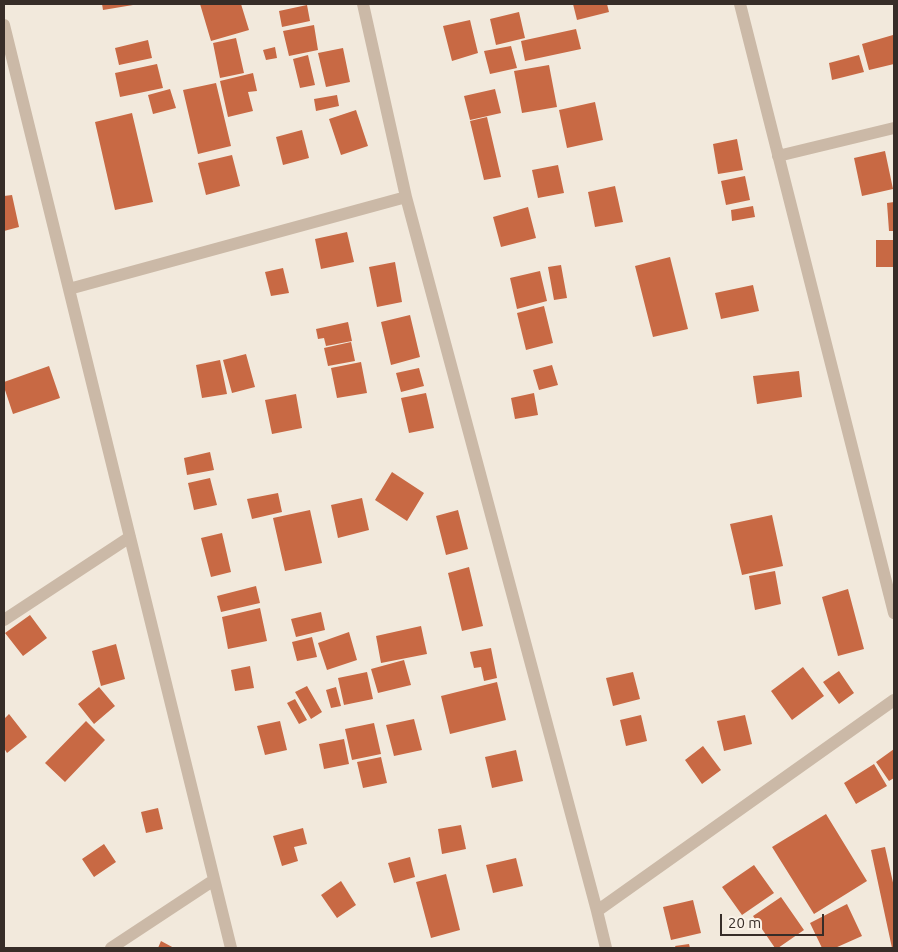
<!DOCTYPE html>
<style>
body{margin:0}
#map{position:relative;width:898px;height:952px;overflow:hidden;background:#f2e9dc;font-family:Ubuntu,sans-serif}
canvas{display:block}
.frame{position:absolute;inset:0;border:5px solid #372d28;pointer-events:none}
.scale{position:absolute;left:720px;top:914px;width:104px;height:22px;box-sizing:border-box;border:2px solid #372d28;border-top:0;padding-left:6px;font-size:15px;line-height:18px;white-space:nowrap;color:#372d28;-webkit-text-stroke:4px #faf2e8;paint-order:stroke}
</style>
<div id="map">
<canvas width="898" height="952"></canvas>
<div class="frame"></div>
<div class="scale">20 m</div>
</div>
<script>
const g = document.querySelector('canvas').getContext('2d');
g.lineJoin = 'round';
function fill(path, color) {
  g.fillStyle = color;
  g.fill(path, 'evenodd');
}
function shape(rows) {
  const path = new Path2D();
  for (const r of rows) {
    path.moveTo(r[0], r[1]);
    for (let i = 2; i < r.length; i += 2) path.lineTo(r[i], r[i + 1]);
  }
  return path;
}
function trace(path, color, width, dash) {
  g.strokeStyle = color;
  g.lineWidth = width;
  g.lineCap = dash ? 'butt' : 'round';
  g.setLineDash(dash || []);
  g.stroke(path);
}
fill(shape([
 [102,4,133,4,133,5,103,10],
 [200,4,241,4,249,30,211,41],
 [573,4,607,4,609,12,577,20],
 [307,5,310,21,282,27,279,11],
 [519,12,525,38,496,45,490,19],
 [470,20,478,53,452,61,443,26],
 [314,25,318,50,289,56,283,31],
 [576,29,581,49,525,61,521,41],
 [893,35,894,64,869,70,862,44],
 [236,38,244,73,220,78,213,43],
 [148,40,152,58,119,65,115,48],
 [511,46,517,68,490,74,484,51],
 [275,47,277,58,266,60,263,50],
 [343,48,350,82,326,87,318,53],
 [308,55,315,85,300,88,293,59],
 [859,55,864,72,832,80,829,63],
 [157,64,163,88,120,97,115,73],
 [549,65,557,107,522,113,514,71],
 [253,73,257,91,248,92,253,111,228,117,220,81],
 [216,83,231,146,198,154,183,90],
 [170,89,176,108,153,114,148,95],
 [495,89,501,113,470,120,464,96],
 [337,95,339,106,316,111,314,99],
 [595,102,603,140,567,148,559,110],
 [356,110,368,146,341,155,329,119],
 [132,113,153,202,115,210,95,122],
 [487,117,501,177,484,180,470,121],
 [302,130,309,158,283,165,276,137],
 [737,139,743,170,718,174,713,144],
 [885,151,893,189,862,196,854,158],
 [232,155,240,186,206,195,198,163],
 [558,165,564,193,538,198,532,170],
 [745,176,750,200,726,205,721,181],
 [615,186,623,222,595,227,588,192],
 [12,195,19,227,4,231,4,196],
 [894,202,894,231,889,231,887,203],
 [753,206,755,217,732,221,731,210],
 [528,207,536,238,501,247,493,217],
 [347,232,354,262,321,269,315,239],
 [876,240,894,240,894,267,876,267],
 [670,257,688,329,653,337,635,266],
 [395,262,402,302,377,307,369,267],
 [561,265,567,298,554,300,548,267],
 [283,268,289,293,271,296,265,272],
 [540,271,547,301,517,309,510,278],
 [753,285,759,311,721,319,715,293],
 [544,306,553,343,526,350,517,313],
 [410,315,420,357,391,365,381,322],
 [348,322,352,341,326,346,324,338,318,339,316,329],
 [351,342,355,361,328,366,324,348],
 [246,354,255,387,232,393,223,360],
 [220,360,227,394,202,398,196,365],
 [361,362,367,393,337,398,331,368],
 [552,365,558,385,539,390,533,370],
 [49,366,60,398,13,414,4,387,4,382],
 [419,368,424,386,401,392,396,373],
 [799,371,802,397,757,404,753,376],
 [426,393,434,428,409,433,401,398],
 [534,393,538,415,515,419,511,398],
 [296,394,302,428,272,434,265,400],
 [210,452,214,470,187,475,184,458],
 [392,472,424,493,407,521,375,500],
 [210,478,217,505,194,510,188,483],
 [278,493,282,512,252,519,247,499],
 [362,498,369,530,338,538,331,505],
 [310,510,322,563,285,571,273,518],
 [458,510,468,549,446,555,436,516],
 [772,515,783,566,742,575,730,524],
 [222,533,231,572,211,577,201,538],
 [469,567,483,626,462,631,448,573],
 [775,571,781,604,755,610,749,576],
 [256,586,260,603,221,612,217,596],
 [848,589,864,649,838,656,822,597],
 [260,608,267,641,228,649,222,617],
 [321,612,325,630,296,637,291,619],
 [30,615,47,638,23,656,5,633],
 [421,626,427,654,381,663,376,636],
 [349,632,357,660,327,670,318,643],
 [312,637,317,657,297,661,292,642],
 [116,644,125,679,101,686,92,651],
 [491,648,497,678,484,681,481,667,474,668,470,652],
 [404,660,411,685,378,693,371,669],
 [250,666,254,688,235,691,231,670],
 [803,667,824,696,792,720,771,691],
 [839,671,854,693,839,704,823,682],
 [367,672,373,699,344,705,338,678],
 [633,672,640,699,613,706,606,678],
 [497,682,506,720,450,734,441,696],
 [307,686,322,712,311,719,295,692],
 [99,687,115,706,94,724,78,704],
 [336,687,341,706,331,708,326,690],
 [295,699,307,720,299,724,287,703],
 [9,714,27,737,7,753,4,748,4,719],
 [641,715,647,741,626,746,620,720],
 [745,715,752,744,724,751,717,721],
 [414,719,422,750,394,756,386,725],
 [86,721,105,740,65,782,45,763],
 [280,721,287,750,265,755,257,726],
 [374,723,381,754,352,760,345,729],
 [344,739,349,764,324,769,319,744],
 [703,746,721,770,702,784,685,760],
 [894,749,894,778,889,781,876,762],
 [516,750,523,781,492,788,485,757],
 [381,757,387,783,363,788,357,762],
 [874,764,887,786,856,804,844,783],
 [158,808,163,829,146,833,141,812],
 [826,814,867,881,814,914,772,847],
 [461,825,466,849,442,854,438,829],
 [303,828,307,844,294,847,298,861,282,866,273,836],
 [104,844,116,862,94,877,82,859],
 [885,847,894,887,894,948,892,948,871,850],
 [410,857,415,877,394,883,388,863],
 [516,858,523,886,493,893,486,865],
 [754,865,774,893,742,915,722,887],
 [446,874,460,930,431,938,416,882],
 [341,881,356,905,337,918,321,895],
 [781,897,804,930,778,948,775,948,753,916],
 [693,900,701,933,671,940,663,907],
 [847,904,862,936,835,948,822,948,810,923],
 [161,941,174,948,158,948],
 [689,944,690,948,676,948,675,946]
]), '#c86944');
trace(shape([
 [363,4,406,197,597,911,606,948],
 [740,4,894,613],
 [4,25,231,948],
 [778,156,894,128],
 [69,289,406,197],
 [4,620,130,537],
 [597,911,894,700],
 [111,948,214,880]
]), '#cbb9a7', 12);
</script>
